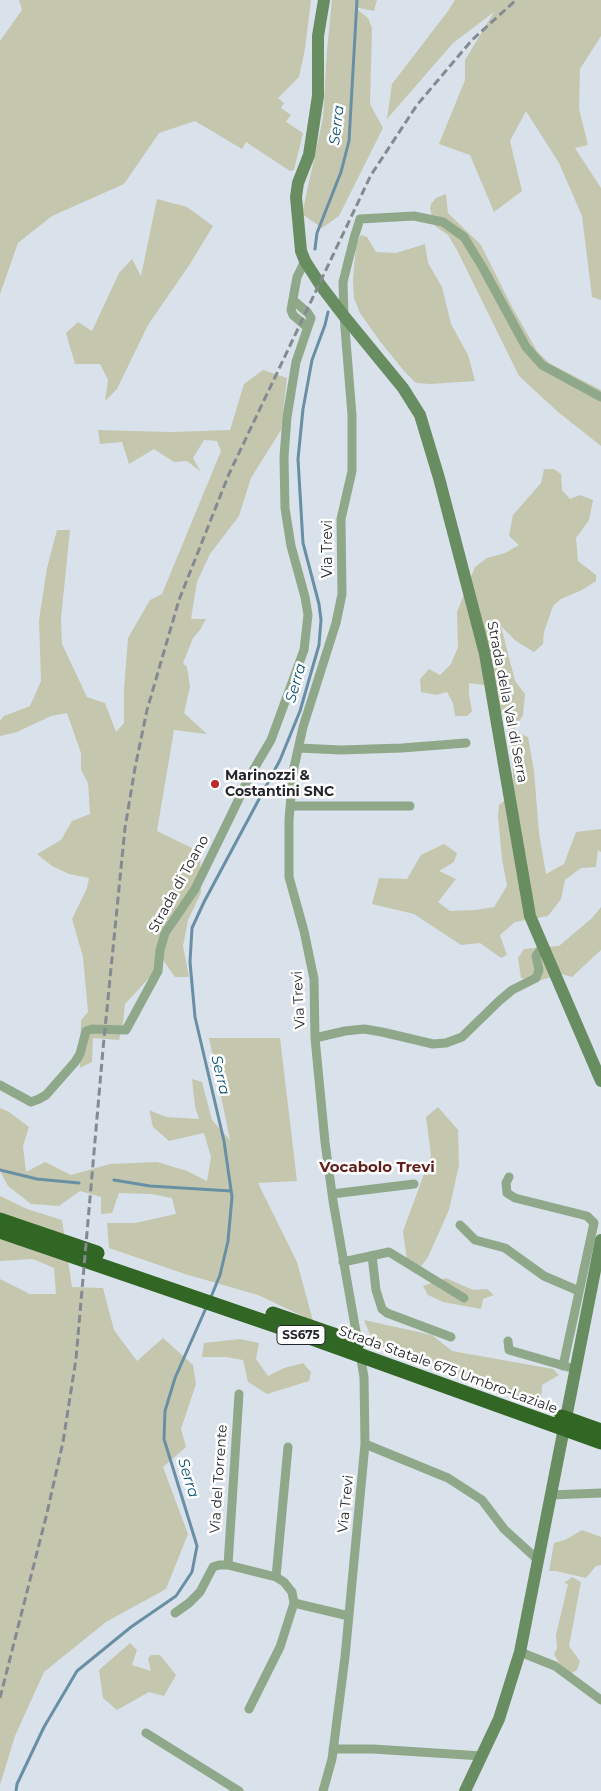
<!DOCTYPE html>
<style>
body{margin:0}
canvas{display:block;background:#d9e1eb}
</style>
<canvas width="601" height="1791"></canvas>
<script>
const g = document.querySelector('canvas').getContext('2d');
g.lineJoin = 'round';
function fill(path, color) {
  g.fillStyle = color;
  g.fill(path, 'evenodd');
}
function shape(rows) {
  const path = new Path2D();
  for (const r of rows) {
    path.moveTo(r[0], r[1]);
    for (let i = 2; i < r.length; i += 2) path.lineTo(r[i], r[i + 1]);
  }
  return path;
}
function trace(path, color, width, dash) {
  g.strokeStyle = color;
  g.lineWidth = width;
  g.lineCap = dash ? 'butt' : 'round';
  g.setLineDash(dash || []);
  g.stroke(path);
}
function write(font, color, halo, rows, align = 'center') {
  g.font = font + ' Montserrat,sans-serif';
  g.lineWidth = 5;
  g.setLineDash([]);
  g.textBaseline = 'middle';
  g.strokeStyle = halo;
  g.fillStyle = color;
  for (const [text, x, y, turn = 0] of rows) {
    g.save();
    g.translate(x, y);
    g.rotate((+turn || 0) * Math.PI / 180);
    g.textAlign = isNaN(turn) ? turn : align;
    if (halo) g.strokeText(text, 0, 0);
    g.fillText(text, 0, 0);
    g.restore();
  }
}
fill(shape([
 [19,0,311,0,305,49,299,77,278,98,284,103,281,108,291,115,286,122,303,133,294,170,290,171,246,142,242,149,195,121,159,133,124,184,52,216,18,243,0,294,0,41,22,10],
 [332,0,377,0,374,11,354,7,368,18,372,28,370,104,383,128,339,216,322,228,302,214,323,118,327,50],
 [455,0,601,0,601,36,580,69,579,109,588,145,575,148,601,188,601,300,592,297,582,216,559,163,526,111,510,141,522,191,494,212,470,155,439,144,465,80,465,60,494,12,453,43,387,119,392,84,448,11],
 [446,194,448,213,481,245,512,307,537,351,549,363,601,390,601,446,558,412,519,376,457,250,448,235,435,226,430,209,431,204,436,198],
 [157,199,187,207,213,226,190,264,148,325,117,389,105,401,108,380,100,364,75,364,66,333,78,322,92,331,119,273,132,259,141,276],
 [361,235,367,237,376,252,396,253,425,244,428,263,442,287,451,324,468,355,475,381,430,384,416,383,404,371,379,340,360,313,354,298,353,281,356,244],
 [263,370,287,378,281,430,251,478,239,516,210,554,197,582,191,619,206,619,200,630,193,638,183,663,187,667,190,687,184,713,207,734,174,730,157,831,200,852,201,893,188,920,183,946,189,977,175,977,163,960,150,977,125,1004,123,1023,119,1040,93,1038,92,1062,80,1068,81,1020,88,1012,83,957,72,919,87,888,89,878,69,874,52,866,37,854,61,840,72,821,90,814,88,783,81,770,81,753,67,713,51,716,17,732,0,736,0,721,4,716,30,706,41,681,39,620,47,568,57,530,70,530,61,618,62,644,87,697,105,703,116,732,124,723,124,689,128,638,150,600,162,594,221,451,217,441,204,440,193,458,201,472,187,461,174,462,154,449,129,464,122,442,100,444,98,430,172,432,230,430,244,384],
 [544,469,554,469,561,474,562,490,570,499,580,495,593,500,589,520,576,538,578,561,596,575,596,581,582,590,561,599,553,606,544,632,543,644,534,652,516,641,501,626,515,681,525,694,523,715,513,731,485,685,469,683,469,695,472,711,467,716,455,716,453,703,447,692,437,695,421,692,420,679,429,669,440,675,451,664,458,647,457,612,475,567,487,558,505,553,519,545,509,536,513,515,541,483],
 [518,733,528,737,534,771,539,833,546,874,564,864,576,832,601,829,601,852,598,850,596,867,581,868,565,880,561,899,548,916,515,922,500,935,507,955,501,958,480,943,461,945,414,914,372,904,379,878,407,879,421,855,444,844,457,853,454,862,439,871,456,879,438,902,450,911,476,910,494,907,507,886,502,859,498,817,499,805,514,793,511,742],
 [601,907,601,950,572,977,561,974,538,981,521,978,518,958,524,949,559,946,592,918],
 [209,1038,280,1038,297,1181,258,1183,297,1262,313,1321,258,1295,185,1274,109,1248,107,1223,135,1223,176,1214,172,1198,151,1194,119,1193,112,1213,101,1214,101,1197,80,1191,59,1206,31,1204,8,1186,0,1171,0,1108,9,1112,29,1127,23,1146,26,1172,45,1162,71,1175,110,1164,157,1162,187,1171,207,1181,211,1157,204,1133,169,1141,153,1127,149,1110,166,1117,199,1119,195,1106,192,1079,202,1082,212,1120,230,1140],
 [438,1107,458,1130,459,1165,449,1210,428,1257,415,1274,408,1267,403,1231,431,1155,426,1117],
 [0,1196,27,1209,62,1220,72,1287,103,1288,114,1330,137,1361,163,1338,193,1365,196,1384,181,1429,186,1447,163,1467,188,1534,166,1589,106,1622,44,1672,15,1736,0,1785,0,1279,30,1294,56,1294,54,1268,33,1259,0,1261],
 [446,1278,473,1290,487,1289,494,1295,483,1299,481,1309,443,1302,428,1295,423,1286],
 [364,1320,432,1335,452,1351,553,1369,559,1375,542,1385,541,1405,374,1344],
 [240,1339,259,1343,256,1359,268,1376,284,1368,303,1363,311,1372,309,1381,267,1394,248,1382,243,1360,226,1357,202,1357,204,1343],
 [582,1530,601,1537,601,1565,596,1566,586,1578,556,1571,549,1571,554,1543,565,1540],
 [572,1577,581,1582,569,1646,580,1661,577,1670,570,1674,560,1665,554,1654,557,1648,556,1635,568,1584,564,1583],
 [130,1643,137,1650,132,1665,151,1671,148,1658,151,1655,160,1655,176,1675,164,1696,149,1692,117,1710,103,1698,99,1670]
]), '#c4c7ae');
trace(shape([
 [315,249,317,233,341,172,349,141,357,0],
 [0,1170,37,1179,79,1183],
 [114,1180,150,1186,231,1191],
 [211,1297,220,1275,228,1241,232,1197,224,1141,195,1017,190,962,192,928,204,902,280,760,300,711,319,645,321,620,319,604,303,543,298,459,303,409,312,360,325,325,328,312],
 [16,1791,17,1784,44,1727,77,1671,131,1627,176,1596,192,1572,197,1546,164,1439,165,1411,175,1378,206,1308]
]), '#698fa5', 3);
trace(shape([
 [305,261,297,277,291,310,293,315,307,327],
 [299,748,341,750,402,748,466,743],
 [291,806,410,806],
 [315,1038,345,1031,364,1029,382,1032,433,1044,446,1043,462,1037,499,1001,512,990,536,978,539,970,536,956,543,946],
 [0,1085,31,1102,39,1099,46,1095,75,1062,80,1054,86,1031,92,1029,126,1030,158,971,160,950,165,933,195,889,235,807,248,779,271,740,304,650,308,615,305,597,291,546,285,508,284,457,287,417,296,362,311,318,308,313,293,300],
 [509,1177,506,1183,507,1193,515,1198,587,1216,594,1223,563,1366],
 [332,1194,414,1184],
 [460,1225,475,1240,505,1248,544,1276,579,1291],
 [372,1256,376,1290,382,1309,387,1313,451,1337],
 [343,1262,389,1252,464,1298],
 [508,1341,509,1350,568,1367],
 [239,1394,228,1565,276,1577,284,1582,292,1592,294,1603,280,1647,249,1709],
 [365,1444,448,1478,482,1500,504,1529,538,1560],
 [551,1495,601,1493],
 [276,1577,288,1447],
 [294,1603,349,1616],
 [175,1613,189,1603,200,1592,213,1567,219,1565,228,1565],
 [520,1652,555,1666,601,1700],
 [146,1733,239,1791],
 [333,1749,373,1749,482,1756],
 [323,1791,332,1759,345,1657,365,1444,364,1377,333,1201,325,1142,315,1038,314,979,304,931,289,877,289,820,293,772,303,727,336,623,342,594,341,519,352,471,352,415,344,316,343,282,354,238,360,219,414,216,443,222,464,237,483,268,526,347,542,365,601,397]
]), '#90a88a', 9);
trace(shape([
 [324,0,318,36,318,96,309,155,298,183,296,197,301,251,305,261,321,286,344,316,403,388,420,415,439,478,485,654,530,916,601,1081],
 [465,1791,499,1719,520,1652,601,1240]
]), '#688d60', 12);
trace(shape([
 [0,1220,97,1253],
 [0,1231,309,1337,601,1442],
 [273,1314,357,1343],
 [562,1417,601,1431]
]), '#316625', 15);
trace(shape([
 [0,1698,47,1513,63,1442,76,1359,103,1049,125,828,135,768,147,710,179,600,229,474,371,175,417,105,472,40,516,0]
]), '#858a92', 3, [8, 4]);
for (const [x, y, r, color] of [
 [215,784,5,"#b92b25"]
]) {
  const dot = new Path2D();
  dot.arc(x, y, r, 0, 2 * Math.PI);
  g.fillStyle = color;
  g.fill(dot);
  trace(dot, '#fff', 2);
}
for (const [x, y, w] of [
 [301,1335,48]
]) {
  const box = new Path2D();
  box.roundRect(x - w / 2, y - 9.5, w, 19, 4);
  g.fillStyle = '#fff';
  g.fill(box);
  trace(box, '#23262a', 1);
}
write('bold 12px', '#23262a', null, [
 ["SS675",301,1335]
]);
write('14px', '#23262a', '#fff', [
 ["Via Trevi",328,549,-90],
 ["Strada della Val di Serra",507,702,79],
 ["Strada di Toano",179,884,-61],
 ["Via Trevi",299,1000,-93],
 ["Strada Statale 675 Umbro-Laziale",448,1370,20],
 ["Via del Torrente",219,1479,-86],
 ["Via Trevi",346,1504,-84]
]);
write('bold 14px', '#23262a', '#fff', [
 ["Marinozzi &",225,776],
 ["Costantini SNC",225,792]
], 'left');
write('italic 15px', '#0a5373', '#fff', [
 ["Serra",337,125,-83],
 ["Serra",296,683,-74],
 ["Serra",220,1075,77],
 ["Serra",188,1478,73]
]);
write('bold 15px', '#631f1a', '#fff', [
 ["Vocabolo Trevi",377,1168]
]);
</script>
